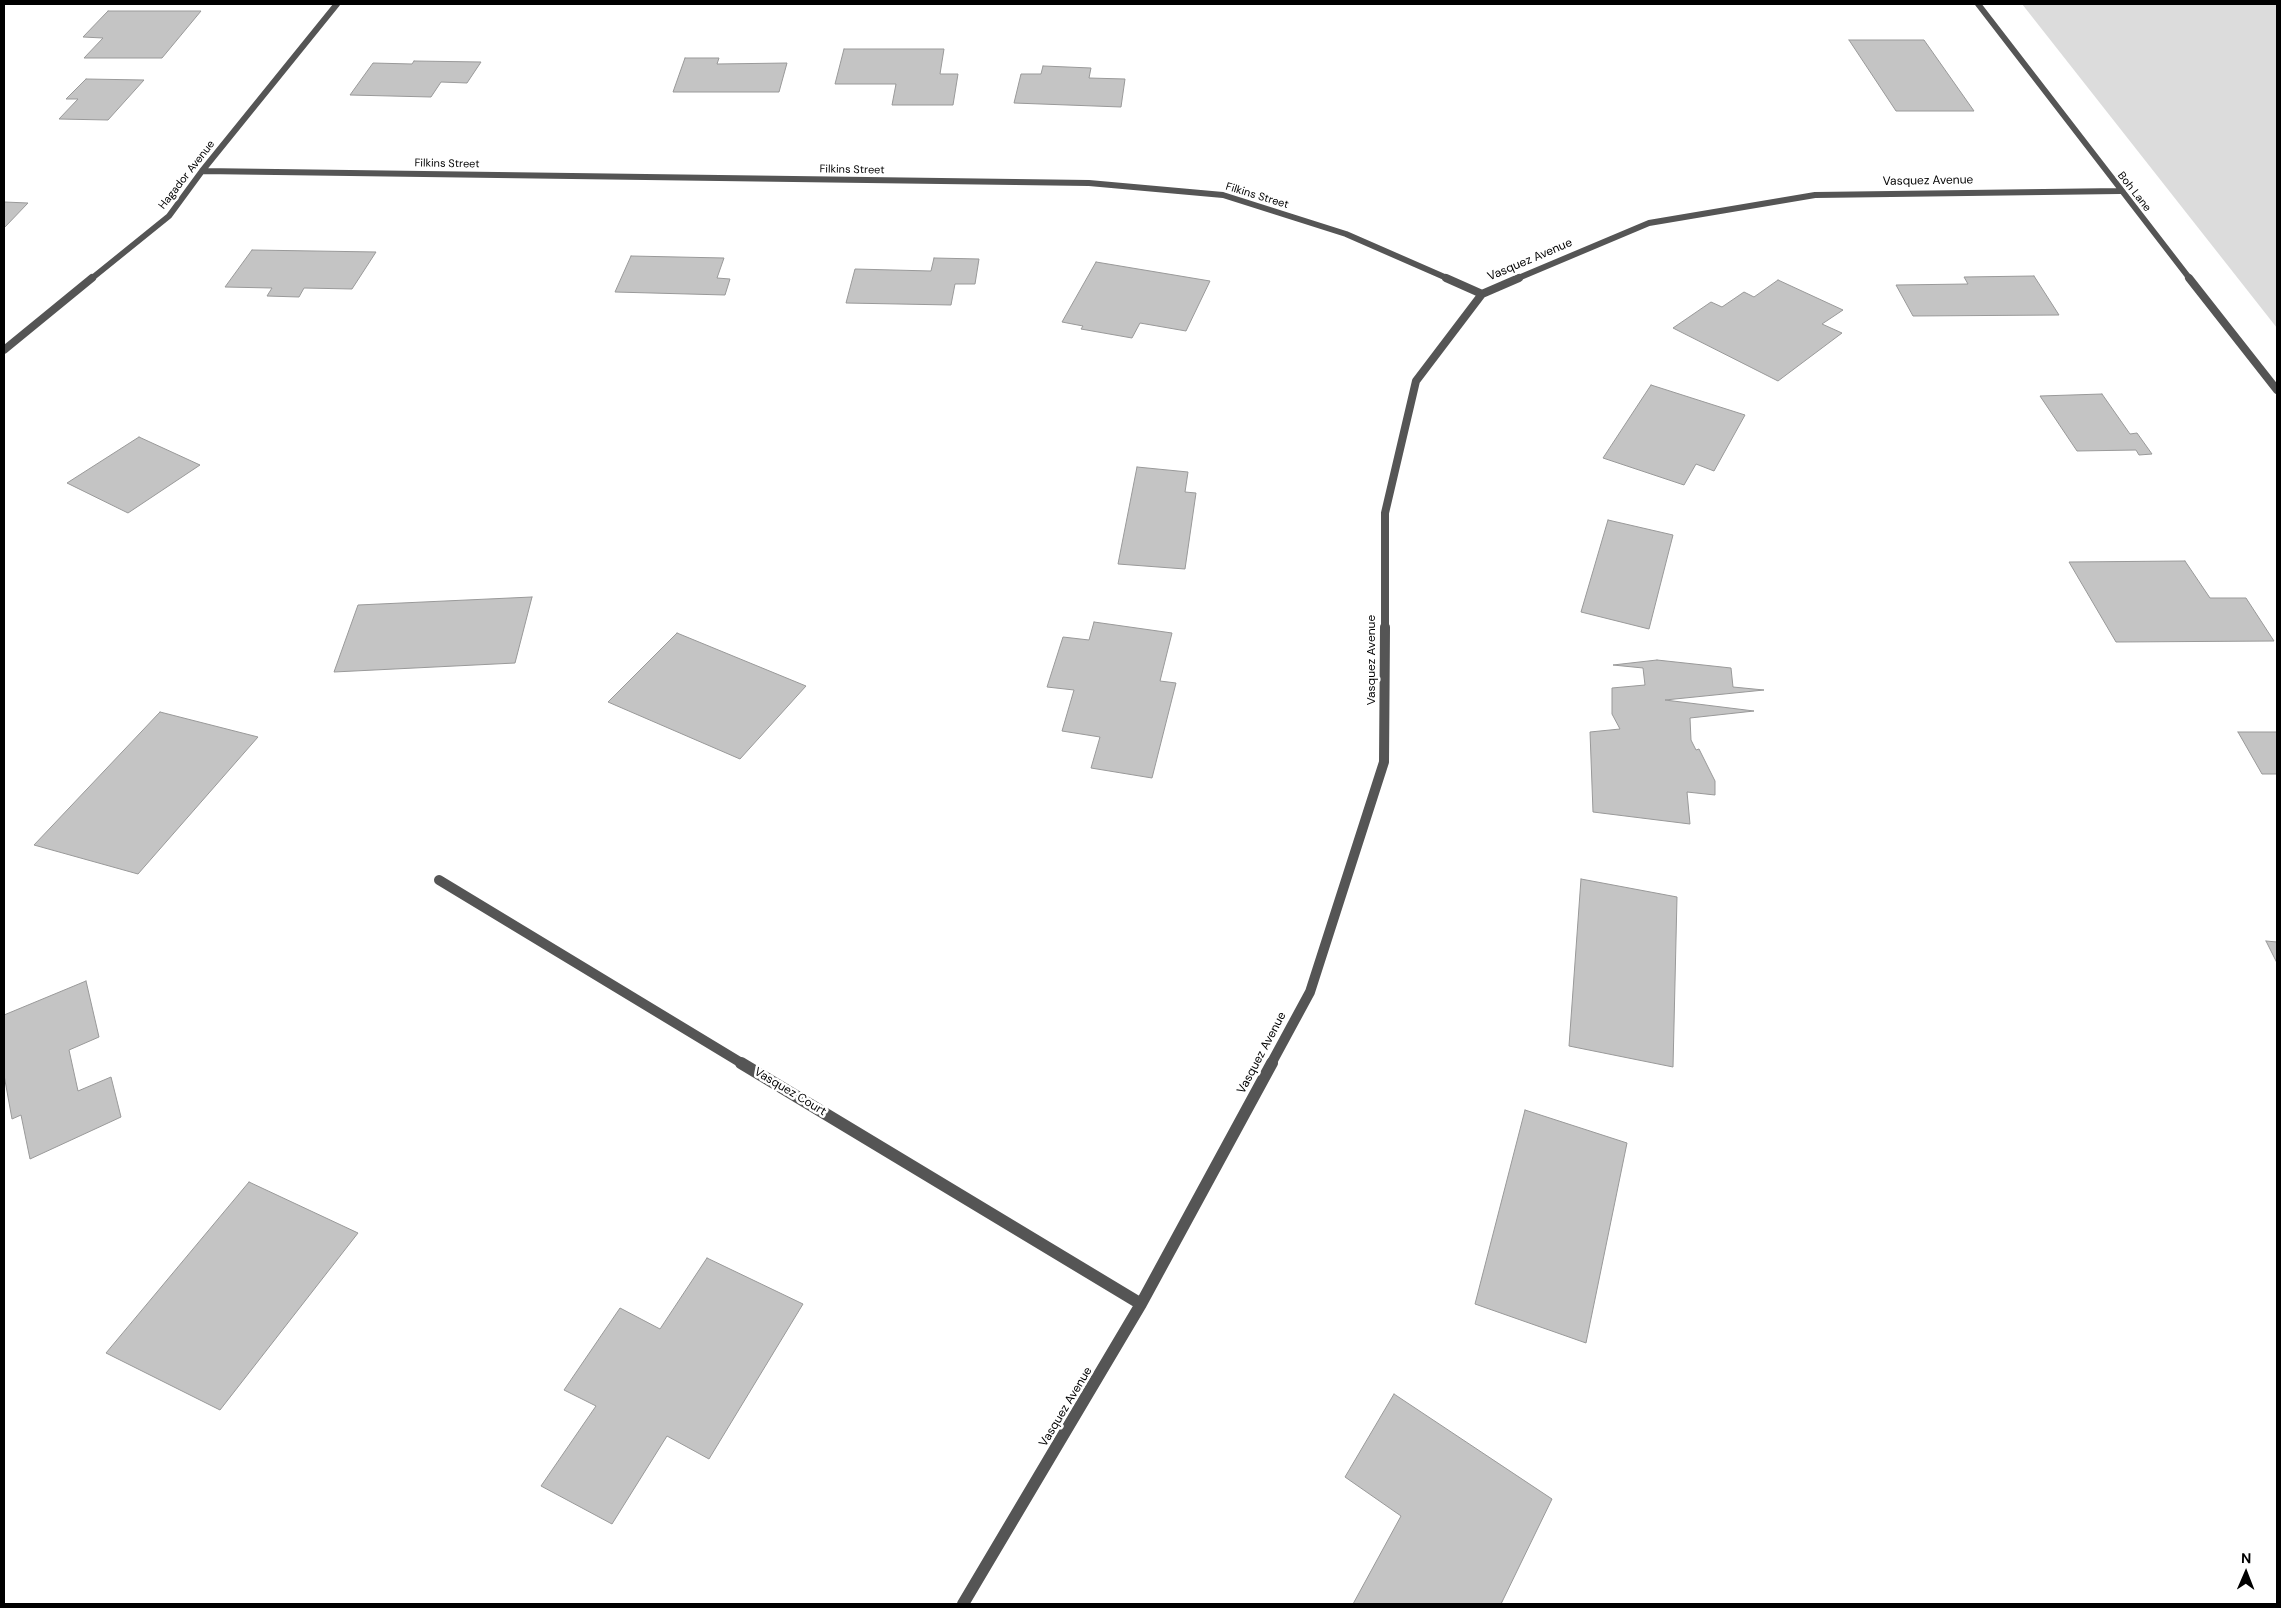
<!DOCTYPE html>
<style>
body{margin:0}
#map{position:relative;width:2281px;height:1608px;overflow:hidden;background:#fff;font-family:"DM Sans",sans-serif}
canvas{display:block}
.frame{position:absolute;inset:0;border:5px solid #000;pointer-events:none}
.north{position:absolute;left:2221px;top:1548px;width:50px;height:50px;-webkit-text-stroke:4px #fff;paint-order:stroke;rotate:1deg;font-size:14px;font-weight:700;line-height:20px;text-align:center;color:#000}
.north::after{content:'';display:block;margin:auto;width:18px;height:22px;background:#000;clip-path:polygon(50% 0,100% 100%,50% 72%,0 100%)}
</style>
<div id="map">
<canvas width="2281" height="1608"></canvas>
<div class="frame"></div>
<div class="north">N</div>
</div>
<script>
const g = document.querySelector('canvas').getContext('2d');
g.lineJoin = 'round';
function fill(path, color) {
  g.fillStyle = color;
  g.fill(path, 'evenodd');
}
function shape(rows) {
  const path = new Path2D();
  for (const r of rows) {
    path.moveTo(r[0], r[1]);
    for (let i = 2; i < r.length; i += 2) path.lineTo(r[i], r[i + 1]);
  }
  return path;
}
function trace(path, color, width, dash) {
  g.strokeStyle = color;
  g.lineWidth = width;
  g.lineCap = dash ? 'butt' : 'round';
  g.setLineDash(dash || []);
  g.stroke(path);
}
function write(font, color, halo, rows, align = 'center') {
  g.font = font + ' "DM Sans",sans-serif';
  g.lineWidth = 5;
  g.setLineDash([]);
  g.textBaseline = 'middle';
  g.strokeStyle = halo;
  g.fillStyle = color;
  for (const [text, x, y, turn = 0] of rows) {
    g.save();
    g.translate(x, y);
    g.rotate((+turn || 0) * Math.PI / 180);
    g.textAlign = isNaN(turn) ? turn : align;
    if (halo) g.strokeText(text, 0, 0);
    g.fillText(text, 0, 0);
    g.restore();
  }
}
fill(shape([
 [2022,4,2277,4,2277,328]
]), '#dcdcdc');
const building = shape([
 [108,11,201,11,162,58,84,58,103,38,83,37,108,11],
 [1849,40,1924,40,1974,111,1896,111,1849,40],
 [844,49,944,49,940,74,958,74,953,105,892,105,896,84,835,84,844,49],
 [685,58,719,58,717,64,787,63,779,92,673,92,685,58],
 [414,61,481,62,467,83,441,82,431,97,350,95,373,63,412,64,414,61],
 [1043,66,1091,68,1089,78,1125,79,1121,107,1014,103,1021,74,1041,74,1043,66],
 [86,79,144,80,108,120,59,119,78,99,66,99,86,79],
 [4,202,28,203,4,228,4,202],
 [252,250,376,252,352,289,304,288,299,297,267,296,272,288,225,287,252,250],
 [631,256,724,258,717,278,730,279,725,295,615,292,631,256],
 [934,258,979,259,975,284,955,284,951,305,846,303,855,269,931,271,934,258],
 [1096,262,1210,281,1186,331,1140,323,1132,338,1081,329,1083,326,1062,322,1096,262],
 [2034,276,2059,315,1913,316,1896,285,1968,284,1964,277,2034,276],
 [1778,280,1843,310,1822,324,1842,333,1778,381,1673,328,1711,302,1722,307,1744,292,1754,297,1778,280],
 [1651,385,1745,415,1714,471,1696,464,1684,485,1603,458,1651,385],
 [2102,394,2130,434,2137,433,2152,454,2139,455,2136,450,2077,451,2040,396,2102,394],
 [139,437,200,465,128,513,67,483,139,437],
 [1137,467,1188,472,1185,492,1196,493,1185,569,1118,564,1137,467],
 [1608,520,1673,535,1649,629,1581,612,1608,520],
 [2185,561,2210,598,2246,598,2274,641,2116,642,2069,562,2185,561],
 [532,597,515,663,334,672,358,605,532,597],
 [1094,622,1172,633,1160,681,1176,683,1152,778,1091,768,1100,737,1062,731,1074,690,1047,687,1063,637,1089,640,1094,622],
 [677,633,806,686,740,759,608,702,677,633],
 [1657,660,1731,668,1733,687,1764,690,1665,700,1754,711,1690,718,1691,740,1696,750,1699,749,1715,781,1715,795,1687,792,1690,824,1593,812,1590,732,1620,729,1612,714,1612,688,1645,685,1643,668,1613,665,1657,660],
 [160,712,258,737,138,874,34,845,160,712],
 [2238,732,2277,732,2277,774,2262,774,2238,732],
 [1581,879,1677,897,1673,1067,1569,1046,1581,879],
 [2266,941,2277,942,2277,963,2266,941],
 [86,981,99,1037,69,1050,78,1091,111,1077,121,1117,30,1159,21,1115,12,1119,4,1075,4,1015,86,981],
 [1525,1110,1627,1143,1586,1343,1475,1304,1525,1110],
 [249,1182,358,1233,220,1410,106,1353,249,1182],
 [707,1258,803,1304,709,1459,667,1436,612,1524,541,1486,596,1406,564,1390,620,1308,660,1329,707,1258],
 [1394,1394,1552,1499,1501,1604,1353,1604,1401,1516,1345,1477,1394,1394]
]);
fill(building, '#c4c4c4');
trace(building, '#999', 1);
trace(shape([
 [1978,4,2190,279],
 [202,171,1089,183,1223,195,1346,234,1449,279],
 [91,279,169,216,202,171,337,4],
 [1516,279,1649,223,1815,195,2120,191]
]), '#555', 6);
trace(shape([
 [1446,278,1482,294],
 [2189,278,2277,390],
 [4,350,92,278],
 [1385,628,1385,513,1416,381,1482,294,1519,278]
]), '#555', 8);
trace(shape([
 [439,880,743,1064],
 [1271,1064,1310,992,1384,762,1385,627]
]), '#555', 10);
trace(shape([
 [741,1063,1141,1304],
 [963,1604,1141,1304,1272,1063]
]), '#555', 12);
write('11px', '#000', '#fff', [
 ["Filkins Street",447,164,1],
 ["Filkins Street",852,170,1],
 ["Hagador Avenue",187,175,-52],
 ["Boh Lane",2134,192,52],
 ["Filkins Street",1257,196,17]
]);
write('12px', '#000', '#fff', [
 ["Vasquez Avenue",1928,181,-1],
 ["Vasquez Avenue",1530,260,-23],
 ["Vasquez Avenue",1372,660,-90],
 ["Vasquez Avenue",1262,1053,-62],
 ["Vasquez Court",790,1092,31],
 ["Vasquez Avenue",1066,1407,-59]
]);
</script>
